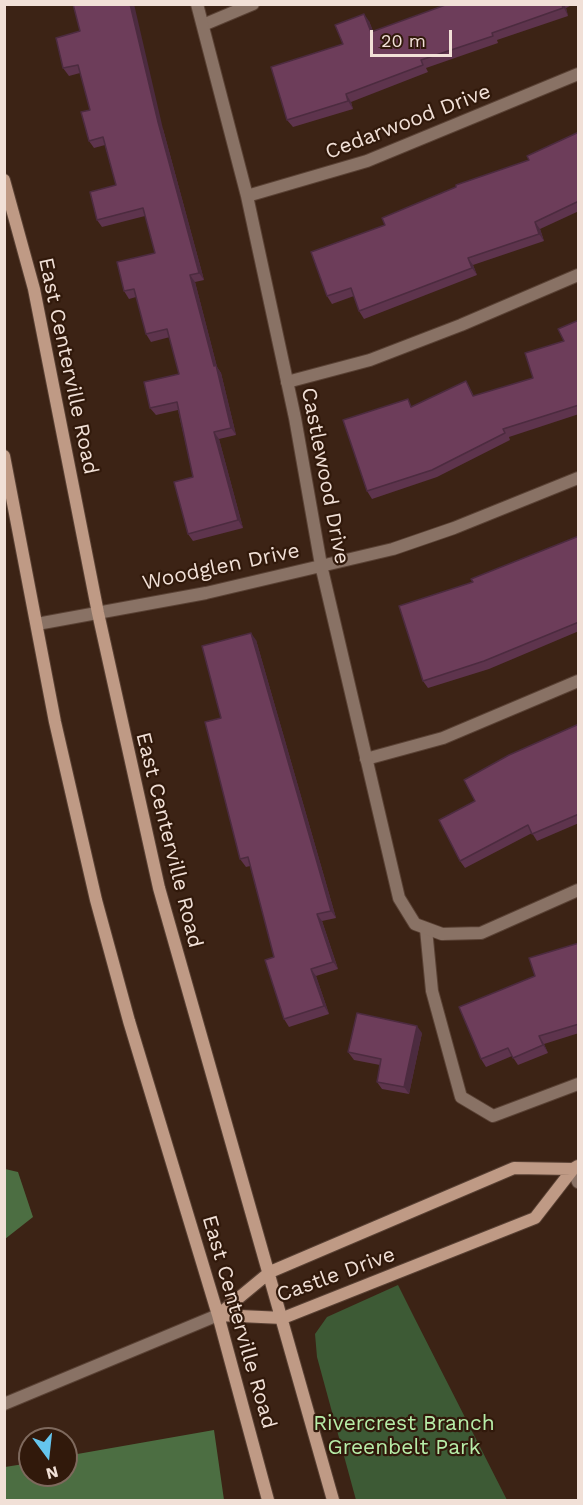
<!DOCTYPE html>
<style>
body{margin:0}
#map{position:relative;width:583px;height:1505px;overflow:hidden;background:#3c2315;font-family:"Work Sans",sans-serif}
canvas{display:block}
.frame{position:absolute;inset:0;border:6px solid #f1e0d7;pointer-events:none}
.north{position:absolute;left:18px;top:1427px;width:60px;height:60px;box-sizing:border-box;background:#31190b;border:2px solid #7e695d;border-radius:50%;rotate:165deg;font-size:16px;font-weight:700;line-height:24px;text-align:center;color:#f1e0d7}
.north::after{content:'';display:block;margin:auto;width:21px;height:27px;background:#65c5ee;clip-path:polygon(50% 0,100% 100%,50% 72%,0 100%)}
.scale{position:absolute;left:370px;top:30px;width:82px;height:27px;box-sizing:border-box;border:3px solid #f1e0d7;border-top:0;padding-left:8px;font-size:18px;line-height:21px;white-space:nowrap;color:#f1e0d7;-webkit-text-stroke:4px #31190b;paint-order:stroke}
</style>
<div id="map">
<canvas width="583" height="1505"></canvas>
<div class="frame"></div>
<div class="north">N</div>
<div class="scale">20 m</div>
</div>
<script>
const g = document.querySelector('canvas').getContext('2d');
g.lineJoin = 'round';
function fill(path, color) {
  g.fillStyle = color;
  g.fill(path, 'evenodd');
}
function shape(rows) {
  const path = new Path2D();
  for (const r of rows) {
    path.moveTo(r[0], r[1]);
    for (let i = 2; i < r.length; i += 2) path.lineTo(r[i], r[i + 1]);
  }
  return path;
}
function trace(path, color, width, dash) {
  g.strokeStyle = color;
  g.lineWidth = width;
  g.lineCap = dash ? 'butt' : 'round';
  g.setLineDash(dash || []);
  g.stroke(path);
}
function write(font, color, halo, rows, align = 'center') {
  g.font = font + ' "Work Sans",sans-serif';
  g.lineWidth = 4.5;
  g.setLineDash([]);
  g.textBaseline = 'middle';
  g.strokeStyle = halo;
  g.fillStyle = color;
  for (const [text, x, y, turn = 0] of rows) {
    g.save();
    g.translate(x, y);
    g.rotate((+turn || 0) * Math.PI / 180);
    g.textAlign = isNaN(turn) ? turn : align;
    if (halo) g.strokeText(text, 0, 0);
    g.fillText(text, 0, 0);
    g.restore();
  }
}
fill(shape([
 [398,1285,415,1319,507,1500,356,1500,317,1357,315,1334,327,1317]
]), '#3d5a35');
fill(shape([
 [5,1169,18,1172,33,1217,5,1239],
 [214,1430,224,1500,5,1500,5,1467,30,1463,30,1475,66,1475,66,1456]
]), '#4c6e42');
const lane = shape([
 [203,25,253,4],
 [287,382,370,360,461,325,578,275],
 [366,759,443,738,578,681],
 [426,929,432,991,461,1097,493,1116,578,1084],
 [4,1404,218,1315]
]);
const street = shape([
 [197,4,247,196,295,418,321,565,399,898,415,924,442,934,481,933,578,890],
 [247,196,367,161,578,74],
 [37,624,206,593,393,549,454,528,578,478],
 [573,1169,578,1182]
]);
const secondary = shape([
 [4,180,34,289,98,613,159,888,333,1500],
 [4,456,55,722,96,900,129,1021,218,1315,268,1500],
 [218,1315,283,1318,535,1218,573,1169],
 [218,1315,270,1272,514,1168,573,1169,578,1166]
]);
trace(lane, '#594134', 14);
trace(street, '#594134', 14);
trace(secondary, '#594134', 14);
trace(lane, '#897265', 12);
trace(street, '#897265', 12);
trace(secondary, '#bf9a85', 12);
fill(shape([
 [448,4,574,4,566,8,568,16,497,40,498,43,426,68,428,72,351,102,353,109,293,127,287,120,343,44,369,21,373,31],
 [80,31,163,129,204,280,195,282,217,367,221,373,236,435,219,439,243,528,193,541,188,534,193,477,178,410,156,415,150,408,179,374,170,337,151,342,146,334,136,297,129,299,124,291,155,253,145,216,102,227,97,220,116,185,105,145,94,148,89,141,90,110,80,73,69,76,63,68],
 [579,132,579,211,540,229,544,241,473,265,477,275,364,319,359,311,354,296,332,304,327,296,385,225,529,160],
 [579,320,579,414,509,437,510,440,437,477,372,499,367,491,414,406,466,381,474,396,533,378,564,341],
 [579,536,579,631,489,669,428,688,423,681,473,582],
 [256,640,336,918,322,921,338,969,316,976,329,1014,289,1027,284,1019,274,957,250,866,246,867,240,859,221,718],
 [579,724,579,823,537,841,532,833,465,868,460,861,475,801],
 [579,943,579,1033,544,1044,548,1053,518,1065,512,1056,486,1067,481,1059,535,976],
 [422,1033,409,1094,382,1089,377,1082,380,1065,354,1060,348,1052]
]), '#5e344d');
fill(shape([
 [130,4,134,4,163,129,204,280,199,273,158,122],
 [562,4,563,4,566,8,568,16],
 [364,14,369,21,376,39,371,32],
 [346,94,351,102,353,109,348,101],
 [535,222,540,229,544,241,539,234],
 [468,258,473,265,477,275,472,268],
 [190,275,195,282,217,367,221,373,236,435,231,428],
 [214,432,219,439,243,528,238,520],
 [251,633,256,640,336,918,331,911],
 [317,914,322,921,338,969,333,962],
 [311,969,316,976,329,1014,324,1006],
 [417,1026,422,1033,409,1094,404,1087],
 [539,1036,544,1044,548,1053,543,1045]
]), '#4c2b3f');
const building = shape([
 [73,4,130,4,158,122,199,273,190,275,214,366,216,365,231,428,214,432,238,520,188,534,174,482,193,477,177,402,150,408,144,382,179,374,167,329,146,334,134,289,124,291,117,262,155,253,143,208,97,220,90,192,116,185,103,137,89,141,81,112,90,110,78,65,63,68,56,38,80,31,73,4],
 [448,4,562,4,563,8,492,33,493,36,421,60,423,65,346,94,348,101,287,120,271,67,343,44,335,25,364,14,371,32,448,4],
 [579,132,579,201,535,222,539,234,468,258,472,268,359,311,351,288,327,296,311,252,385,225,382,218,456,187,456,185,529,160,527,156,579,132],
 [579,320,579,405,503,429,505,433,432,470,367,491,343,420,408,399,411,407,466,381,473,396,533,378,525,353,564,341,558,329,579,320],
 [579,536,579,622,484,661,423,681,399,606,473,582,471,579,579,536],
 [251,633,331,911,317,914,333,962,311,969,324,1006,284,1019,265,960,274,957,248,857,240,859,205,722,221,718,202,646,251,633],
 [579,724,579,814,532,834,528,825,460,861,439,820,475,801,464,780,509,755,579,724],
 [579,943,579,1024,539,1036,543,1045,513,1058,508,1048,481,1059,459,1007,535,976,529,958,579,943],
 [357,1013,417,1026,404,1087,377,1082,381,1059,348,1052,357,1013]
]);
fill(building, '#6d3d5a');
trace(building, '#4c2b3f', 1.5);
write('21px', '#f1e0d7', '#31190b', [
 ["Cedarwood Drive",408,122,-21],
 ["East Centerville Road",68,366,78],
 ["Castlewood Drive",325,476,79],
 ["Woodglen Drive",221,567,-12],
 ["East Centerville Road",169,840,76],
 ["Castle Drive",336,1275,-20],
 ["East Centerville Road",239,1322,74]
]);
write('21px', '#b7eda8', '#31190b', [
 ["Rivercrest Branch",404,1424],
 ["Greenbelt Park",404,1448]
]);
</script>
